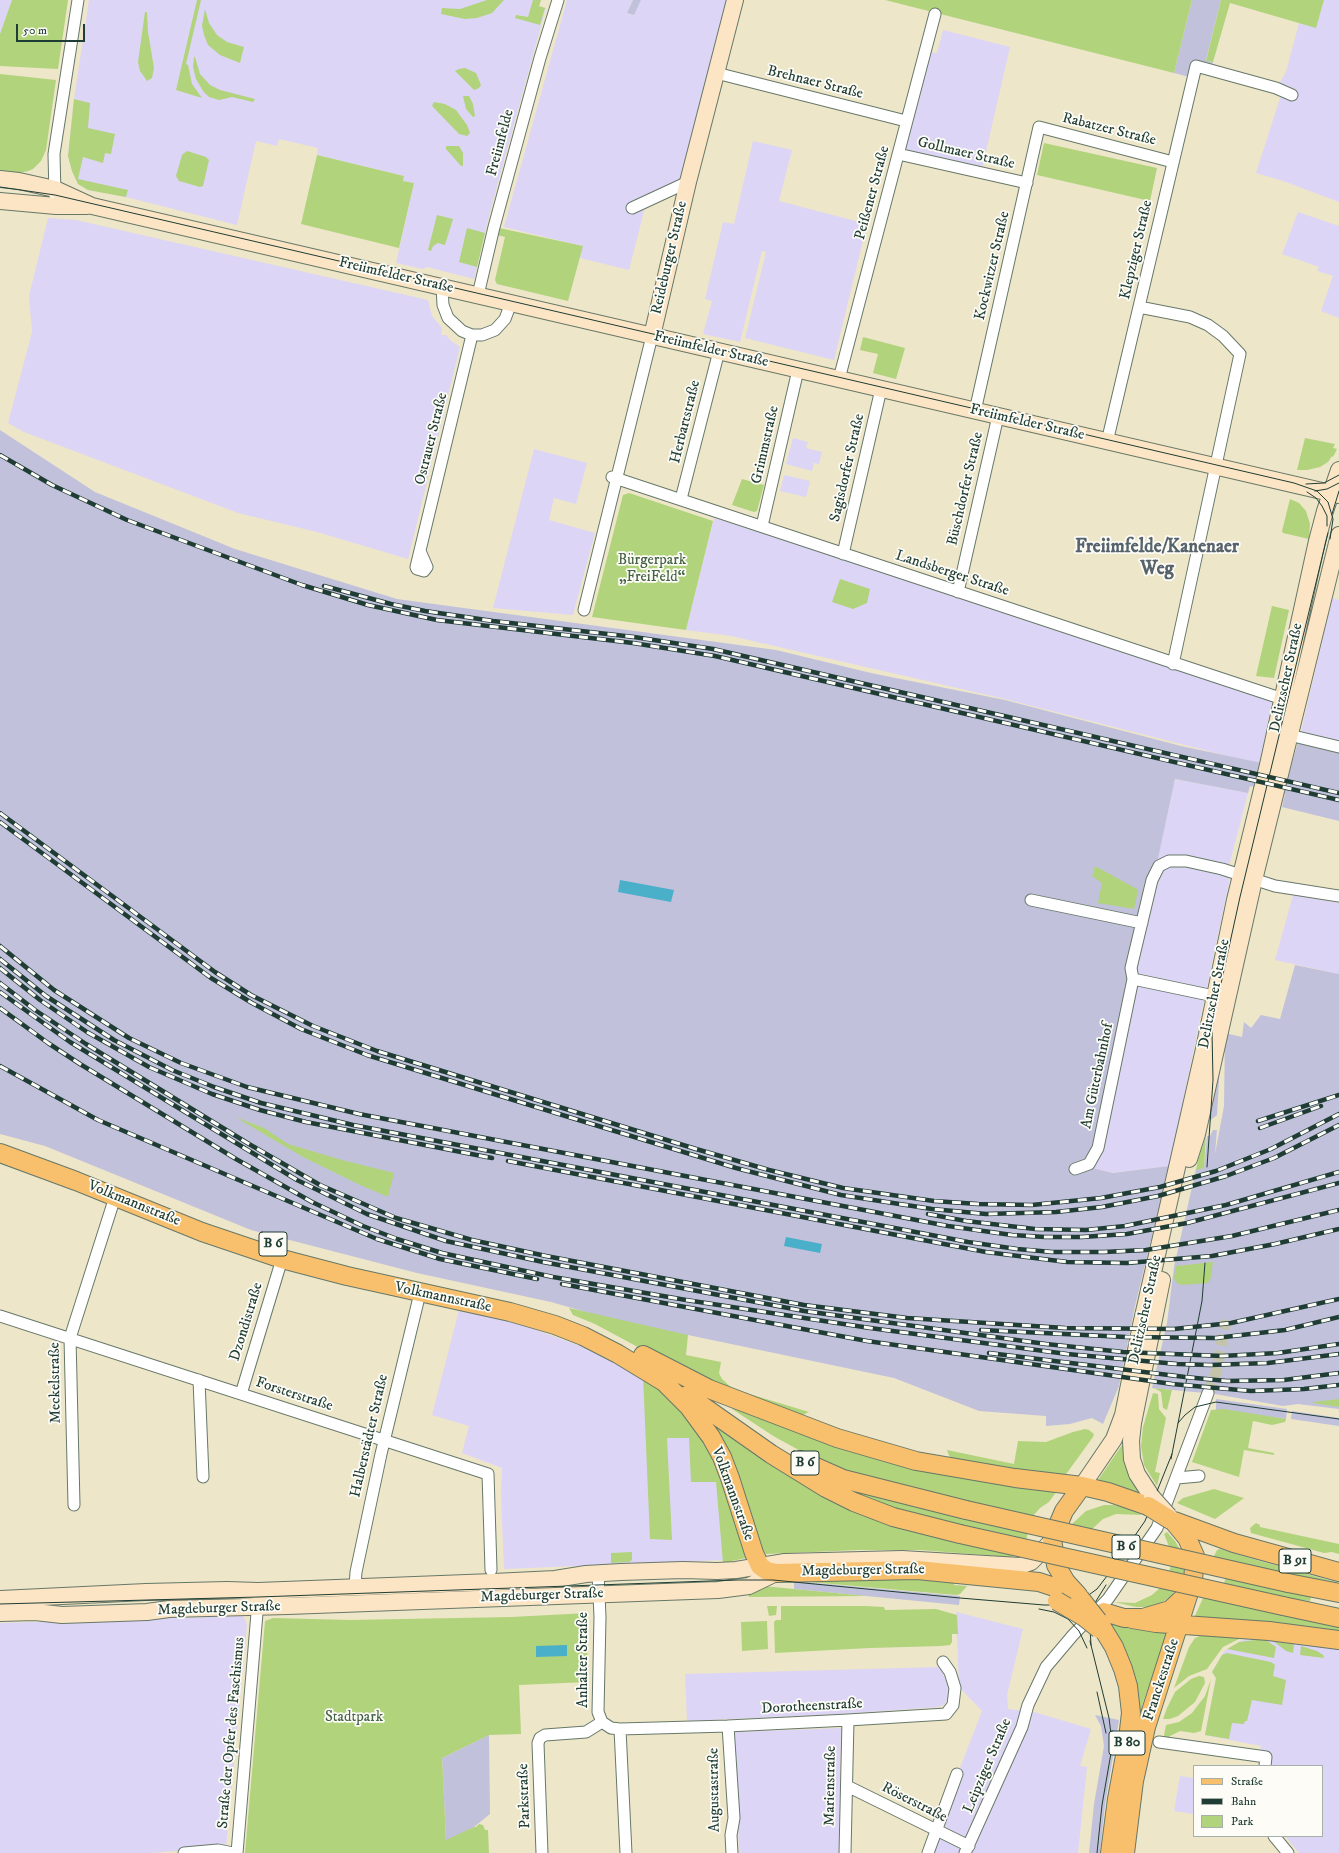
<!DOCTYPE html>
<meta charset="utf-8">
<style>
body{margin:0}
#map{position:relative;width:1339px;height:1853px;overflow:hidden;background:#ede6c9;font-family:"IM FELL DW Pica",serif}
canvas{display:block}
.legend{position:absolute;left:1193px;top:1765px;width:130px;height:72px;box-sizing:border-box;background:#fdfcf7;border:1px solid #a4b0a9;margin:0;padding:5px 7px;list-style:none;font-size:12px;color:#1f3d34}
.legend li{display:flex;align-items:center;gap:8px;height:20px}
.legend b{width:20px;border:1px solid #a4b0a9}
.scale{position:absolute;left:16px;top:24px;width:69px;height:18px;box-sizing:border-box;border:2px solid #1f3d34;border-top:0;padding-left:5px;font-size:12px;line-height:14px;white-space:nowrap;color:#1f3d34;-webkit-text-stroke:3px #fdfcf7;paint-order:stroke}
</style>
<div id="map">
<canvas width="1339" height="1853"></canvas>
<ul class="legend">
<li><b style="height:5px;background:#f8bf6c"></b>Straße</li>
<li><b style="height:5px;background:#1f3d34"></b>Bahn</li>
<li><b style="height:11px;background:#b1d37b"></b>Park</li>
</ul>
<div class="scale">50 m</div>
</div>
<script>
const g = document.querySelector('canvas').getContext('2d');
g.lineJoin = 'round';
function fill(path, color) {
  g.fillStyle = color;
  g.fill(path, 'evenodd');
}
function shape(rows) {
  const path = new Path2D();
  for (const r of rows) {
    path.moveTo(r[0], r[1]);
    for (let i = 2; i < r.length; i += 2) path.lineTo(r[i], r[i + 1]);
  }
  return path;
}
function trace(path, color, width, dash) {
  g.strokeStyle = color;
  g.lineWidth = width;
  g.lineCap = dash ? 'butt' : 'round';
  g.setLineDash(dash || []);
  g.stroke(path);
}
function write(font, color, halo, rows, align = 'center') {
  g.font = font + ' "IM FELL DW Pica",serif';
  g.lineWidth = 3.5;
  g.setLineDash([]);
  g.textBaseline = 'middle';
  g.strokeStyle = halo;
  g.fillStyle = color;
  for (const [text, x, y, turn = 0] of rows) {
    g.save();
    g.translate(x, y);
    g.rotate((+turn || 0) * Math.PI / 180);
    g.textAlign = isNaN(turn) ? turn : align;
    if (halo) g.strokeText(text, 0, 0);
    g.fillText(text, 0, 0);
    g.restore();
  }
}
fill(shape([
 [0,0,12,0,0,34],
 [89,0,541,0,539,6,546,8,490,212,474,279,427,267,423,269,396,263,414,183,403,181,404,176,317,155,318,148,279,139,277,146,256,141,237,225,126,197,88,190,78,184,72,171,68,156,74,99],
 [567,0,633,0,627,13,633,15,641,0,734,0,687,183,646,203,629,270,580,258,582,246,504,227],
 [1324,0,1339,0,1339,202,1283,181,1256,173,1283,89,1277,87,1286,72,1299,23,1316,27],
 [943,30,1010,47,982,169,905,152,930,52,937,53],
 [753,141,792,150,779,201,867,224,834,360,745,338,766,252,762,251,740,342,703,334,712,301,705,299,723,222,734,224],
 [1298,212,1339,226,1339,318,1321,311,1333,276,1317,271,1319,267,1282,254],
 [48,218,76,220,428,300,432,316,442,328,441,335,446,335,451,341,460,347,408,559,317,532,238,513,24,432,8,423,32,332,29,296],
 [793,438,808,442,806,448,822,452,819,464,814,463,812,471,786,464],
 [534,449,587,463,576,504,554,498,549,520,595,533,573,615,493,608],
 [784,475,810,481,806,497,780,491],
 [714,518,965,595,1273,698,1259,764,1005,699,731,636,686,630],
 [1332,598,1339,600,1339,742,1301,732],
 [1175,779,1248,793,1230,862,1229,883,1169,1166,1113,1173,1091,1168],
 [1293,895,1339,903,1339,974,1275,960],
 [459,1310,506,1319,580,1346,637,1372,678,1412,717,1477,723,1560,504,1569,501,1496,502,1468,462,1453,469,1426,432,1415],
 [956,1612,1023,1629,1007,1695,1008,1709,1034,1712,1091,1729,1080,1766,1087,1767,1078,1853,927,1853,982,1711,959,1687],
 [243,1616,247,1624,226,1847,150,1853,0,1853,0,1623],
 [1249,1636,1339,1648,1339,1853,1299,1853,1285,1836,1322,1836,1322,1766,1267,1766,1260,1752,1261,1746,1205,1735,1216,1678,1212,1672,1224,1651],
 [938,1667,941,1669,950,1690,949,1695,945,1704,939,1707,841,1714,687,1721,685,1674],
 [841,1728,839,1853,739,1853,735,1732],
 [1180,1776,1194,1778,1194,1814,1174,1811]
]), '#ddd5f6');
fill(shape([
 [633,0,641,0,634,15,627,13],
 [1192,0,1221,0,1206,60,1213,62,1212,66,1196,66,1193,78,1174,73],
 [0,430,95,492,235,549,397,599,776,650,871,673,1005,700,1181,746,1290,769,1299,739,1339,749,1339,821,1282,807,1285,794,1250,786,1248,793,1175,779,1092,1168,1113,1173,1169,1166,1135,1306,1119,1386,1103,1424,1092,1418,1070,1424,1046,1426,1046,1416,979,1411,894,1378,688,1335,662,1334,551,1302,417,1273,251,1230,45,1146,0,1134],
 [1295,965,1339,974,1339,1409,1298,1404,1283,1406,1215,1394,1152,1388,1167,1323,1174,1267,1196,1169,1204,1168,1207,1136,1210,1136,1213,1130,1217,1130,1215,1154,1224,1106,1225,1033,1242,1037,1244,1022,1251,1028,1261,1015,1280,1019],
 [1219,1047,1219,1081,1217,1115,1207,1123],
 [1216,1399,1287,1409,1286,1419,1216,1410],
 [1292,1411,1339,1418,1339,1426,1291,1419],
 [794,1581,960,1596,959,1605,794,1589],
 [1095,1715,1119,1720,1105,1805,1100,1853,1089,1853,1094,1804,1104,1746,1101,1726],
 [489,1735,490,1814,474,1827,446,1841,442,1758]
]), '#c2c1dc');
fill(shape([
 [12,0,68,0,58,69,0,66,0,34],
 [197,0,201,0,186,64,188,65,192,84,202,98,176,90],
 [487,0,504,0,492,13,477,18,465,19,441,14,442,8,460,9],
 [533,0,541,0,539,6,545,8,540,25,515,18,516,15,528,17],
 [885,0,1192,0,1174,73],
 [1221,0,1324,0,1316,28,1230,3,1213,62,1206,61],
 [205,9,209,23,217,35,227,42,244,47,240,63,220,55,208,45,204,35,202,26],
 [145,12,147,12,148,32,154,68,152,78,147,81,140,71,138,62],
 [194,57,195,57,200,74,210,85,220,90,255,99,253,102,232,97,219,100,209,97,203,91,196,79,193,67],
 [465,68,476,73,481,85,479,88,474,90,455,71,459,69],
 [0,74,56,80,46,150,41,161,33,169,28,171,19,173,0,170],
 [463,96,469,96,473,104,475,116,473,117,466,109],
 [74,99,90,103,88,128,115,134,111,154,105,153,103,163,83,157,78,179,128,190,126,197,88,190,78,184,72,171,68,156],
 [434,102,445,104,456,110,467,125,470,133,467,136,459,134,432,106],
 [1044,143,1157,168,1150,201,1037,175],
 [446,146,459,146,463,153,463,166,461,166,446,149],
 [187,151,206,157,209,160,203,186,200,187,179,181,176,176,182,155],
 [317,155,404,176,403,181,414,183,399,248,301,224],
 [437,215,453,219,445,245,438,243,433,246,431,251,428,250],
 [467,228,485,233,477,267,459,262],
 [499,228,583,246,568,301,497,284,495,280,505,237,497,235],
 [863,337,905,348,896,379,873,373,878,354,860,350],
 [1305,438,1335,444,1333,448,1337,449,1333,457,1332,456,1328,462,1320,467,1307,470,1297,470],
 [742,479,764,485,757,511,754,512,732,505],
 [629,493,713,521,686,630,592,617,623,495],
 [1290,499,1299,503,1306,511,1310,524,1309,539,1283,533,1282,531],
 [840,579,870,589,867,603,853,609,832,602],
 [1272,606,1289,610,1274,678,1256,676],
 [1095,866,1137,889,1138,891,1134,909,1098,903,1102,883,1092,876],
 [235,1117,264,1128,288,1144,342,1160,394,1173,388,1197,358,1184,303,1157],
 [1206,1136,1204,1168,1196,1170,1198,1160],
 [1213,1262,1211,1277,1208,1283,1181,1285,1176,1282,1174,1278,1176,1266],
 [569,1308,688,1335,686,1355,721,1362,719,1373,722,1379,733,1389,809,1412,794,1419,649,1353,595,1324,573,1315],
 [643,1376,658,1387,683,1411,712,1451,746,1558,723,1563,716,1482,691,1482,689,1438,667,1438,672,1540,650,1539],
 [1154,1388,1172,1390,1167,1410,1163,1408,1161,1392],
 [1153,1393,1158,1394,1159,1409,1166,1418,1155,1472,1160,1473,1157,1486,1144,1465,1141,1446,1143,1427],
 [1339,1399,1339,1407,1313,1403,1313,1402],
 [734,1408,1059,1488,1049,1502,1040,1508,1032,1517,881,1484,817,1460,775,1437,732,1409],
 [1224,1409,1286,1419,1285,1422,1272,1425,1253,1421,1248,1448,1274,1453,1274,1455,1244,1450,1239,1477,1192,1462,1211,1410],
 [713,1422,828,1497,1019,1554,1010,1557,920,1550,858,1550,766,1554,755,1536,710,1424],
 [1085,1429,1089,1430,1094,1434,1093,1437,1064,1477,951,1460,947,1450,1014,1464,1018,1441,1046,1442,1073,1432],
 [1122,1445,1125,1445,1140,1491,1137,1493,1098,1480],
 [791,1458,1028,1532,1026,1541,962,1526,861,1500],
 [1214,1489,1244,1498,1215,1519,1177,1503,1183,1498],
 [1104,1505,1114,1505,1127,1508,1142,1515,1116,1514,1103,1519,1090,1531,1072,1524,1086,1511],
 [1256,1523,1260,1525,1260,1527,1339,1544,1339,1554,1332,1552,1324,1553,1251,1533,1250,1528],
 [1167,1532,1175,1541,1179,1548,1177,1550,1170,1549,1164,1534],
 [1220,1549,1260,1561,1339,1583,1339,1588,1213,1558,1217,1550],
 [632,1552,632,1560,629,1562,611,1563,611,1553],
 [1171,1565,1185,1568,1183,1576,1169,1572],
 [874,1576,954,1583,954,1585,967,1586,960,1594,956,1595,787,1580],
 [1226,1576,1302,1594,1311,1597,1310,1601,1298,1600,1224,1584],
 [763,1586,959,1605,866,1596,749,1597,748,1593],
 [1161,1587,1175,1590,1172,1595,1159,1605,1148,1607,1136,1607,1114,1602,1135,1603,1152,1595],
 [1204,1596,1339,1624,1339,1633,1193,1620],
 [767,1606,777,1606,776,1615,769,1616],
 [781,1606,865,1606,884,1607,885,1610,936,1609,957,1615,958,1634,952,1634,952,1642,950,1645,941,1646,870,1648,775,1653,774,1622,776,1620,781,1620],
 [588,1613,587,1682,519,1685,521,1734,489,1735,442,1758,446,1840,474,1827,476,1827,479,1824,483,1825,485,1830,488,1830,489,1853,245,1853,265,1621,273,1618,350,1620,511,1617],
 [1103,1617,1169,1629,1142,1705,1142,1714,1139,1713,1132,1669,1124,1646],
 [767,1621,768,1649,742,1651,741,1622],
 [1202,1635,1243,1637,1223,1647,1207,1669,1189,1676,1174,1688,1189,1647,1195,1638],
 [1255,1640,1266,1640,1276,1647,1274,1658,1227,1649,1239,1642],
 [1273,1641,1294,1644,1293,1653,1286,1651],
 [1301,1646,1317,1651,1323,1655,1324,1658,1300,1655],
 [1227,1653,1271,1662,1275,1665,1273,1676,1286,1680,1282,1705,1252,1700,1247,1721,1245,1721,1244,1724,1232,1723,1229,1739,1205,1735,1216,1678,1212,1672,1222,1655],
 [1199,1676,1204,1677,1205,1683,1195,1702,1178,1716,1170,1719,1163,1719,1167,1708,1175,1692,1191,1679],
 [1211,1679,1201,1731,1194,1733,1180,1731,1170,1736,1169,1742,1163,1741,1166,1725,1179,1722,1192,1713,1205,1696]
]), '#b1d37b');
fill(shape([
 [620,880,674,890,671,902,618,892],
 [786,1237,822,1244,820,1253,784,1246],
 [567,1645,567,1656,536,1657,536,1646]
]), '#4aafc9');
trace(shape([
 [1208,1393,1216,1373,1226,1320]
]), '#c4c4ab', 11, [11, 5.5]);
const street = shape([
 [716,73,906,121],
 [898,154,1027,183],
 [55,195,54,154,78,0],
 [632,208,688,182],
 [442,287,443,305,448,318,462,331,472,335,482,335,495,330,505,319,511,303],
 [478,295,494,227,540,58,558,0],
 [1139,307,1190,317,1208,325,1223,336,1240,354,1173,664],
 [839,379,935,14],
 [975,411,1039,127,1173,162],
 [1107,442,1196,66,1276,88,1292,95],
 [612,477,1283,699],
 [681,499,719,351],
 [762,526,798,370],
 [420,551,427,567,424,571,417,569,416,567,472,335],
 [843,554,881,389],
 [958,592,998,416],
 [584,610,652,336],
 [1289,735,1339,747],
 [1031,900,1142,923],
 [1133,979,1214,996],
 [1075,1169,1089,1164,1098,1148,1133,979,1131,968,1152,880,1159,866,1169,861,1186,861,1222,869,1275,886,1339,896],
 [0,1316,488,1474,491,1570],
 [199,1380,203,1477],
 [241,1394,282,1259],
 [1177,1478,1199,1476],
 [74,1505,70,1338,115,1197],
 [598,1573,600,1617,598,1712,602,1722,611,1728,620,1729,728,1726,848,1720,946,1714,953,1705,955,1688,950,1672,943,1662],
 [355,1587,356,1572,381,1454,420,1293],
 [728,1726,734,1818,731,1835,732,1853],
 [620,1729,626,1853],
 [1159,1742,1266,1757,1265,1766],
 [847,1786,969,1846],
 [1274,1836,1288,1853],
 [184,1853,218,1850,233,1853],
 [237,1853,258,1601],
 [542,1853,538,1743,540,1738,545,1735,586,1732,602,1722],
 [845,1853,848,1720],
 [928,1853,957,1774],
 [965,1853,1022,1727,1028,1705,1046,1667,1073,1635,1108,1599,1157,1528,1208,1393]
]);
const secondary = shape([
 [0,179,19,181,55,189,92,206,1339,495],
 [0,201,56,206,87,206],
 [652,336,688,182,735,0],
 [1189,1159,1197,1134,1254,880,1339,535],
 [1082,1486,1114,1439,1123,1415,1141,1325,1204,1049,1235,900,1268,765,1317,541,1325,511,1339,470],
 [1152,1497,1137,1474,1132,1459,1131,1441,1133,1423,1162,1280],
 [0,1599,146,1592,227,1590,258,1591,493,1582,555,1579,586,1574,621,1572,683,1570,717,1571,736,1570,785,1562,902,1559,1020,1566,1031,1562,1048,1545],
 [0,1613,35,1612,62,1615,147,1612,169,1609,288,1606,718,1590,749,1586,776,1573]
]);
const primary = shape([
 [0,1153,76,1181,202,1232,282,1259,347,1276,510,1312,555,1325,583,1336,618,1354,664,1382,689,1407,711,1437,722,1457,730,1478,754,1553,760,1566,767,1571,776,1573,917,1570,1039,1582,1078,1595],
 [643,1355,709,1389,837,1438,916,1461,1015,1478,1082,1486,1108,1492,1148,1506],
 [687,1395,771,1454,826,1488,854,1502,893,1517,960,1534],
 [800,1460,843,1479,966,1510],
 [1174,1521,1234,1543,1339,1572],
 [1288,1583,1339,1593],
 [1077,1594,1066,1582,1056,1565,1052,1539,1064,1511,1082,1486],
 [1283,1606,1339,1618],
 [1104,1612,1124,1618,1143,1618,1170,1610,1185,1596,1193,1580,1195,1556,1187,1538,1173,1521,1169,1519],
 [1132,1619,1156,1623,1269,1631,1339,1640],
 [1100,1624,1114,1647,1123,1669,1128,1686,1131,1713,1128,1739,1117,1799,1110,1853],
 [1125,1853,1134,1781,1146,1727,1193,1580]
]);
trace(street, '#677868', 13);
trace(secondary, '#677868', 18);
trace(primary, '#677868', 20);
trace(street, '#fff', 11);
trace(secondary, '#fce5c4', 16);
trace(primary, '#f8bf6c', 18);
trace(shape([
 [0,187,55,195,1294,483,1317,491,1328,502,1333,519,1330,539],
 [1306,484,1324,483,1339,475],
 [1315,491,1327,489,1339,483],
 [1307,492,1316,498,1322,506,1327,516,1327,526],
 [1332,514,1339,491],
 [1207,1167,1213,1080,1212,1032,1215,1011,1240,897,1328,533],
 [1178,1423,1185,1415,1195,1407,1216,1402,1339,1419],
 [1171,1459,1202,1301,1205,1263],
 [0,1604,258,1597,738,1580,773,1580,960,1598,1044,1605,1061,1605,1086,1597,1097,1589,1107,1576,1145,1521,1172,1454],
 [1039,1609,1054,1612,1068,1619,1079,1631,1087,1648],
 [1090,1641,1109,1718,1111,1734,1111,1753,1102,1805,1097,1853],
 [1091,1645,1090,1628,1093,1610,1096,1601,1106,1585],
 [1097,1692,1106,1733]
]), '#1f3d34', 1);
const rail = shape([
 [0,455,52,485,127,520,302,585,368,605,437,620,633,643,715,656,1339,800],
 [324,586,391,604,425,611,493,621,634,637,713,649,1339,793],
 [0,813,215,972,251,995,313,1026,377,1051,696,1149,769,1170,843,1188,934,1201,978,1204,1032,1205,1101,1198,1160,1187,1216,1171,1271,1149,1339,1114],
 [0,822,211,978,252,1003,301,1029,367,1055,559,1114,736,1168,841,1195,932,1209,986,1214,1056,1212,1102,1207,1158,1196,1226,1176,1274,1158,1339,1125],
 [0,946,54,990,129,1038,181,1063,247,1087,359,1114,948,1226,1012,1235,1045,1237,1082,1237,1127,1234,1187,1223,1339,1183],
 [0,959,46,996,114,1040,172,1070,214,1087,261,1103,353,1125,968,1242,1017,1249,1052,1252,1104,1252,1146,1250,1232,1236,1339,1210],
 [0,968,40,1000,87,1032,149,1067,212,1094,260,1110,306,1122,492,1158],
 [0,983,35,1010,86,1044,249,1144,320,1185,396,1218,472,1240,546,1256,804,1305,907,1318,1065,1328,1174,1329,1231,1323,1339,1299],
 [0,992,70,1042,297,1180,367,1214,446,1241,543,1262,804,1311,1046,1344,1123,1352,1222,1356,1278,1353,1339,1344],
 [0,1008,48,1043,80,1064,236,1159,312,1202,363,1226,397,1239,442,1253,553,1277,686,1300,870,1328,1067,1354,1177,1364,1210,1365,1268,1363,1339,1354],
 [0,1066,98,1120,377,1239,440,1259,537,1279],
 [1258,1121,1339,1095],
 [1260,1128,1321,1106],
 [508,1161,986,1252,1067,1262,1127,1263,1212,1256,1275,1244,1339,1229],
 [928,1214,966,1221,1035,1229,1086,1230,1125,1226,1226,1205,1339,1172],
 [562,1284,867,1341,1172,1384,1251,1391,1304,1389,1339,1385],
 [981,1330,1126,1337,1216,1338,1285,1330,1339,1317],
 [989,1353,1185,1377,1227,1381,1284,1380,1339,1373]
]);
trace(rail, '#1f3d34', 4.5);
trace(rail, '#fdfcf7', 3, [9]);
const secondaryBridge = shape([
 [1152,1497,1169,1516]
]);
const primaryBridge = shape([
 [1148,1506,1169,1519],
 [966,1510,1288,1583],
 [960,1534,1283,1606],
 [1080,1598,1098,1621],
 [1057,1601,1084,1617,1099,1629]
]);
trace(secondaryBridge, '#677868', 18, []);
trace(primaryBridge, '#677868', 20, []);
trace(secondaryBridge, '#fce5c4', 16);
trace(primaryBridge, '#f8bf6c', 18);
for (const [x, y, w] of [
 [273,1244,28],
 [805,1463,28],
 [1126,1547,28],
 [1295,1561,32],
 [1127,1743,36]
]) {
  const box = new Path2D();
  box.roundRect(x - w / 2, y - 12, w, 24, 3);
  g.fillStyle = '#fdfcf7';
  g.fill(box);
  trace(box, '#1f3d34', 1);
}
write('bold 14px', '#1f3d34', null, [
 ["B 6",273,1244],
 ["B 6",805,1463],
 ["B 6",1126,1547],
 ["B 91",1295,1561],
 ["B 80",1127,1743]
]);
write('15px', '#1f3d34', '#fdfcf7', [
 ["Brehnaer Straße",815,83,14],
 ["Rabatzer Straße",1109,130,14],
 ["Freiimfelde",501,143,-75],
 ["Gollmaer Straße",966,154,13],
 ["Peißener Straße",873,193,-75],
 ["Klepziger Straße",1137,250,-77],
 ["Reideburger Straße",670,258,-77],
 ["Kockwitzer Straße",993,266,-77],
 ["Freiimfelder Straße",396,276,13],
 ["Freiimfelder Straße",711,350,13],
 ["Herbartstraße",686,422,-76],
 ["Freiimfelder Straße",1027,423,13],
 ["Ostrauer Straße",432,439,-76],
 ["Grimmstraße",766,445,-77],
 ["Sagisdorfer Straße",848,468,-77],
 ["Büschdorfer Straße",966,489,-77],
 ["Landsberger Straße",952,574,18],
 ["Delitzscher Straße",1287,678,-78],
 ["Delitzscher Straße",1215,994,-79],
 ["Am Güterbahnhof",1098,1076,-78],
 ["Volkmannstraße",134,1204,22],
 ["Volkmannstraße",443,1298,12],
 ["Delitzscher Straße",1146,1310,-78],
 ["Dzondistraße",247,1322,-73],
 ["Meckelstraße",56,1383,-91],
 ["Forsterstraße",294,1395,18],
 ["Halberstädter Straße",370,1436,-77],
 ["Volkmannstraße",732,1494,70],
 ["Magdeburger Straße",863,1571,-1],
 ["Magdeburger Straße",542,1596,-2],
 ["Magdeburger Straße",219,1609,-2],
 ["Anhalter Straße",584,1660,-90],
 ["Franckestraße",1162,1680,-72],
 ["Dorotheenstraße",812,1707,-3],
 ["Straße der Opfer des Faschismus",232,1733,-85],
 ["Leipziger Straße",988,1766,-67],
 ["Marienstraße",831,1786,-89],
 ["Augustastraße",715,1790,-91],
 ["Parkstraße",525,1796,-92],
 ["Röserstraße",914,1803,27]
]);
write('15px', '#446246', '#fdfcf7', [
 ["Bürgerpark",652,561],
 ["„FreiFeld“",652,578],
 ["Stadtpark",354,1718]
]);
write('bold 19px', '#57636c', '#fdfcf7', [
 ["Freiimfelde/Kanenaer",1157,548],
 ["Weg",1157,570]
]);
</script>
